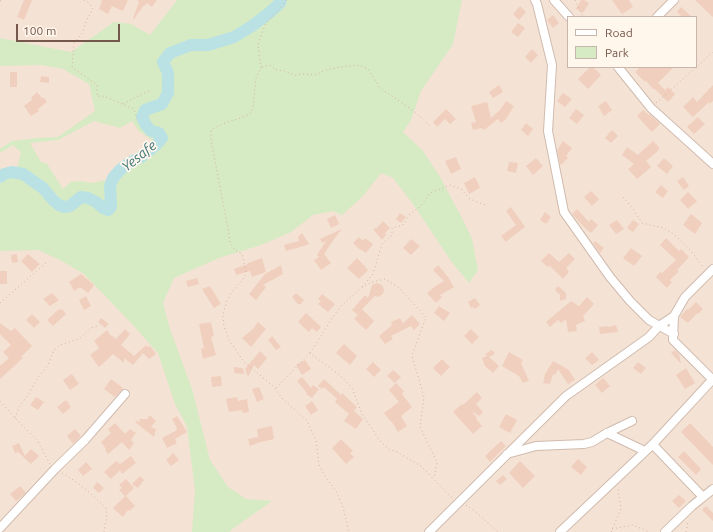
<!DOCTYPE html>
<style>
body{margin:0}
#map{position:relative;width:713px;height:532px;overflow:hidden;background:#fcf2e6;font-family:Ubuntu,sans-serif}
canvas{display:block}
.legend{position:absolute;left:567px;top:16px;width:130px;height:52px;box-sizing:border-box;background:#fff6ec;border:1px solid #c8b6ac;margin:0;padding:5px 7px;list-style:none;font-size:12px;color:#75574b}
.legend li{display:flex;align-items:center;gap:8px;height:20px}
.legend b{width:20px;border:1px solid #c8b6ac}
.scale{position:absolute;left:16px;top:24px;width:104px;height:18px;box-sizing:border-box;border:2px solid #75574b;border-top:0;padding-left:5px;font-size:12px;line-height:14px;white-space:nowrap;color:#75574b;-webkit-text-stroke:3px #fff6ec;paint-order:stroke}
</style>
<div id="map">
<canvas width="713" height="532"></canvas>
<ul class="legend">
<li><b style="height:5px;background:#fff"></b>Road</li>
<li><b style="height:11px;background:#d6eac4"></b>Park</li>
</ul>
<div class="scale">100 m</div>
</div>
<script>
const g = document.querySelector('canvas').getContext('2d');
g.lineJoin = 'round';
function fill(path, color) {
  g.fillStyle = color;
  g.fill(path, 'evenodd');
}
function shape(rows) {
  const path = new Path2D();
  for (const r of rows) {
    path.moveTo(r[0], r[1]);
    for (let i = 2; i < r.length; i += 2) path.lineTo(r[i], r[i + 1]);
  }
  return path;
}
function trace(path, color, width, dash) {
  g.strokeStyle = color;
  g.lineWidth = width;
  g.lineCap = dash ? 'butt' : 'round';
  g.setLineDash(dash || []);
  g.stroke(path);
}
function write(font, color, halo, rows, align = 'center') {
  g.font = font + ' Ubuntu,sans-serif';
  g.lineWidth = 3.5;
  g.setLineDash([]);
  g.textBaseline = 'middle';
  g.strokeStyle = halo;
  g.fillStyle = color;
  for (const [text, x, y, turn = 0] of rows) {
    g.save();
    g.translate(x, y);
    g.rotate((+turn || 0) * Math.PI / 180);
    g.textAlign = isNaN(turn) ? turn : align;
    if (halo) g.strokeText(text, 0, 0);
    g.fillText(text, 0, 0);
    g.restore();
  }
}
fill(shape([
 [0,0,713,0,713,532,0,532],
 [568,17,696,17,696,67,568,67]
]), '#f4e3d4');
fill(shape([
 [177,0,462,0,453,44,421,91,411,120,403,132,423,151,440,177,463,220,472,239,478,270,469,283,451,261,413,204,393,178,381,173,363,196,342,215,333,211,313,215,291,232,261,245,219,258,174,278,163,303,170,329,192,389,210,460,228,487,246,499,272,501,231,530,230,532,192,532,195,490,187,426,175,404,158,353,132,324,84,274,60,260,38,250,0,251,0,184,4,180,15,177,21,152,13,145,0,153,0,149,12,141,37,138,58,137,95,111,89,84,63,69,42,65,0,66,0,38,71,52,114,22,131,24,150,35],
 [94,121,120,128,132,121,139,131,152,140,151,144,122,162,106,180,93,183,80,181,71,182,63,189,47,164,41,162,30,143,58,140]
]), '#d6eac4');
trace(shape([
 [0,177,4,174,12,172,23,174,43,188,53,200,59,205,64,207,70,206,81,197,88,198,96,202,103,208,108,210,111,207,110,186,113,178,120,170,129,163,141,157,157,144,162,138,159,133,151,131,146,125,142,117,145,110,162,104,168,93,168,73,163,62,170,53,191,45,208,45,234,37,252,26,269,13,280,3,281,0]
]), '#bae2e5', 12);
fill(shape([
 [24,0,32,0,24,20,17,17],
 [100,0,128,0,123,11,112,6,108,14,99,9,102,1],
 [137,0,157,0,152,7,147,3,145,6,144,5,134,19,133,18,139,2],
 [581,0,584,0,589,3,583,13,576,9],
 [612,0,629,0,633,7,622,14],
 [695,0,713,0,713,17,703,8],
 [520,6,526,12,519,20,513,14],
 [681,7,692,17,682,17,677,12],
 [553,15,559,23,553,28,547,20],
 [518,23,525,28,518,37,511,32],
 [532,49,538,55,531,63,525,57],
 [590,67,593,67,601,75,588,89,578,79],
 [640,67,674,67,658,83,665,90,668,87,675,94,668,102,655,89,654,90,646,81,645,82,635,72],
 [10,72,17,72,17,87,10,87],
 [41,76,49,77,49,83,40,82],
 [499,85,503,92,493,98,489,92],
 [713,85,713,101,710,104,709,102,693,117,683,107,693,97,697,102],
 [37,92,42,98,44,98,47,102,38,109,39,111,31,116,24,106,32,100,31,98],
 [563,93,572,99,565,107,557,101],
 [506,101,514,106,506,119,501,123,498,119,484,130,482,128,473,130,471,123,476,122,471,106,487,102,491,118,500,110],
 [606,101,612,110,604,116,598,106],
 [446,109,456,119,450,124,445,119,437,127,433,122],
 [576,109,584,115,577,124,569,118],
 [643,110,649,115,650,114,660,124,652,132,637,116],
 [698,117,705,124,694,134,687,127],
 [526,123,533,129,528,136,521,130],
 [612,130,618,136,611,143,605,138],
 [563,141,572,148,566,156,568,158,561,165,560,164,557,150],
 [653,141,659,147,659,150,646,161,651,167,637,179,628,169,634,164,622,155,627,147,638,155],
 [456,157,461,169,451,174,445,161],
 [536,158,543,166,533,175,526,166],
 [664,158,673,166,667,174,657,166],
 [509,162,518,163,516,173,507,171],
 [475,177,480,188,469,194,464,183],
 [683,177,689,186,684,190,677,181],
 [661,185,668,191,663,198,655,192],
 [591,191,599,199,592,206,584,197],
 [688,192,697,201,688,209,680,200],
 [511,207,525,227,513,236,506,242,501,236,516,225,506,211],
 [577,209,589,222,591,219,598,225,591,233,584,227,572,214],
 [545,212,551,217,546,224,540,220],
 [400,213,406,217,401,223,396,219],
 [691,214,702,223,695,234,683,225],
 [335,215,339,224,331,228,327,219],
 [617,220,624,229,616,234,609,225],
 [633,220,639,224,633,232,627,228],
 [383,221,390,228,385,233,386,235,382,240,373,229,378,227],
 [342,229,334,239,324,254,331,263,321,270,314,260,319,257,317,255,326,241,322,243,320,239],
 [302,233,309,244,304,246,286,251,284,245,299,241,298,237],
 [359,237,363,241,365,238,373,244,366,253,358,248,353,243],
 [666,238,679,251,681,249,689,257,677,270,679,271,670,280,672,282,667,288,656,277,660,272,662,273,676,260,660,245],
 [411,239,420,246,411,255,403,248],
 [595,241,604,248,600,253,593,243],
 [631,248,642,256,634,266,623,258],
 [549,253,559,262,569,253,575,259,566,268,569,272,563,279,549,265,548,267,541,261],
 [17,254,18,262,12,263,11,255],
 [28,254,40,264,32,272,21,261],
 [262,258,266,272,252,277,250,271,236,275,234,269,248,264,248,263],
 [357,258,368,270,359,279,347,268],
 [281,265,283,274,263,285,266,287,256,300,249,294,265,274],
 [438,265,448,277,454,287,440,295,442,297,436,303,427,293,437,285,444,281,433,270],
 [0,271,7,271,7,284,0,284],
 [81,274,94,285,88,293,80,287,74,291,69,282],
 [197,278,199,284,188,287,186,281],
 [377,283,382,285,384,290,383,294,378,297,375,296,362,309,374,321,366,330,354,319,358,315,352,310,365,295,368,298,372,285],
 [210,286,221,304,214,308,202,289],
 [558,286,566,293,566,299,560,301,560,295,555,290],
 [52,293,59,300,50,306,43,299],
 [296,293,304,300,301,304,298,304,292,297],
 [322,294,335,304,328,312,318,304,321,301,318,299],
 [86,296,91,306,84,310,79,300],
 [587,297,594,304,583,316,585,321,576,325,577,331,568,332,566,319,561,323,558,320,550,327,546,322,571,301,579,306],
 [475,298,480,305,475,309,473,307,471,308,468,302],
 [696,302,703,309,698,314,697,313,688,323,680,317,687,309,688,310],
 [439,306,450,313,444,321,434,313],
 [62,309,66,314,53,326,47,320,58,310],
 [306,313,321,327,317,332,312,328,309,332,298,322],
 [32,314,40,322,34,328,26,320],
 [412,315,420,324,414,330,411,326,391,336,393,339,385,344,379,336,392,325,391,322,400,318,403,323],
 [101,318,109,324,105,328,98,322],
 [211,322,214,336,211,337,216,355,203,359,201,349,204,348,199,324],
 [258,322,266,329,251,347,242,338,253,329],
 [0,323,11,331,15,328,32,346,21,357,23,358,0,379,0,366,9,358,3,352,11,345,0,334],
 [616,325,618,332,600,334,599,327,607,326,608,327],
 [125,329,130,334,121,345,134,356,146,345,148,347,147,348,150,346,156,354,149,359,143,353,133,365,124,358,124,363,113,354,109,358,99,367,90,355,99,348,94,341,107,330,112,337,113,336,116,339],
 [471,329,479,337,472,344,464,336],
 [272,336,281,347,276,350,268,340],
 [344,344,357,356,350,365,336,353],
 [492,350,495,354,489,357,499,366,493,373,485,366,482,358,487,356,485,354],
 [675,350,679,354,681,364,671,353],
 [260,351,267,358,258,369,254,365,248,377,245,369],
 [509,352,523,360,521,363,529,381,523,383,519,376,502,366],
 [592,352,599,360,592,365,585,358],
 [442,359,450,367,441,376,433,368],
 [305,360,311,369,302,375,296,365],
 [553,361,569,370,575,380,568,384,558,369,555,375,553,374,550,384,543,383,545,374],
 [373,362,381,370,374,377,366,369],
 [638,362,646,368,641,374,633,368],
 [234,367,243,368,244,374,234,373],
 [686,368,695,383,685,389,676,375],
 [393,370,401,377,395,383,387,376],
 [72,374,79,384,70,390,63,380],
 [221,376,222,386,212,387,211,377],
 [302,377,311,388,313,385,319,389,312,398,306,394,307,393,297,381],
 [603,378,610,386,602,393,595,385],
 [111,379,123,388,123,389,115,397,104,389],
 [324,379,341,395,342,393,357,407,354,411,363,419,356,429,344,421,349,414,335,402,337,399,324,387,322,389,318,386],
 [396,383,404,391,402,394,412,407,401,416,407,426,398,432,392,422,391,422,384,413,399,402,389,390],
 [259,387,264,399,257,402,252,389],
 [477,392,482,398,476,404,483,412,479,416,473,412,473,413,477,418,476,419,482,426,473,434,453,412,462,404,463,405],
 [36,397,44,402,38,410,30,405],
 [237,397,238,401,247,399,249,412,243,413,242,410,229,412,226,399],
 [66,400,71,407,63,414,57,407],
 [312,401,318,410,311,415,305,406],
 [506,414,517,420,510,433,499,427],
 [150,415,156,421,151,427,156,429,154,437,135,422,136,421,140,422,139,419,147,419],
 [177,416,187,432,175,439,177,443,167,448,162,438,177,430,176,428,177,428,172,419],
 [115,423,125,434,130,429,136,433,131,440,134,443,129,450,122,442,108,454,105,450,106,449,101,442,111,433,108,429],
 [690,423,713,447,713,465,681,432],
 [272,426,274,439,257,443,258,443,250,446,248,439,258,437,257,429],
 [75,429,81,436,73,444,67,436],
 [341,439,353,451,350,453,354,457,346,464,332,448],
 [501,441,506,446,490,462,485,456],
 [19,443,25,456,31,449,39,456,31,464,18,452,15,453,12,446],
 [684,451,701,469,696,475,678,457],
 [173,453,179,460,171,466,166,460],
 [131,456,136,463,122,474,120,470,111,479,104,472,116,461,120,464],
 [578,459,587,467,581,475,571,467],
 [520,461,535,476,523,488,509,473],
 [86,462,92,469,83,476,78,470],
 [503,475,507,479,500,485,496,481],
 [140,476,144,480,138,488,132,484],
 [126,479,134,488,126,496,135,506,129,511,128,510,123,517,113,508,125,496,119,490,122,488,119,485],
 [97,482,104,488,99,493,93,488],
 [20,486,26,493,16,501,10,494],
 [679,495,686,501,679,508,672,501],
 [706,506,713,513,713,521,702,510]
]), '#f1cfbe');
const minor = shape([
 [535,0,537,4,552,65,548,131,564,212,610,277,630,301,649,320,674,334],
 [554,0,569,17],
 [657,17,674,0],
 [618,67,651,108,713,164],
 [713,269,685,297,674,316,673,340,713,380],
 [607,433,645,451],
 [653,444,657,449,703,497],
 [507,454,536,446,584,444,592,442,607,433,632,421],
 [0,528,55,469,85,440,125,394],
 [429,532,566,396,649,337,659,326,674,316],
 [560,532,653,444,713,379],
 [665,532,692,506,713,489]
]);
trace(minor, '#d0bbaf', 10);
trace(shape([
 [84,0,87,1,93,9,87,19,83,32,74,43,72,67,97,85,97,96,103,96,134,109,137,119],
 [286,0,280,9,266,23,262,33,258,45,261,68,256,78,253,108,250,114,241,118,225,123,214,128,211,131,211,140,229,234,230,243,235,250,242,254,246,272,244,278,231,293,226,303,223,316,224,326,229,340,244,362,272,385,282,398,307,421,316,440,319,465,326,478,336,491,343,507,349,532],
 [575,0,583,17],
 [0,1,2,0],
 [262,67,270,65,276,70,284,71,295,75,303,74,316,75,323,71,340,67,359,65,368,69,380,88,395,98,415,112,430,126],
 [656,103,713,52],
 [123,104,140,95,151,90],
 [623,197,633,209,642,223,650,225,664,228,675,235,691,251,704,268],
 [362,287,373,274,382,244,392,235,392,228,403,225,410,214,421,206,430,193,450,185,461,189,470,199,485,205],
 [0,303,47,262],
 [310,353,329,323,335,314,341,306,361,288,372,282,385,279,398,287,426,317,412,356,424,397,420,427,437,462,434,479],
 [276,388,310,353,341,376,352,388,362,414,380,441,390,450,395,451,421,466,451,497,453,498],
 [0,401,15,418,37,440,50,464],
 [15,418,19,407,28,395,37,379,48,365,54,350,60,345,79,339,91,328,98,326],
 [62,473,75,481,89,492,106,508,107,514,104,532],
 [466,505,477,513,498,532],
 [612,529,633,525,649,532],
 [611,532,621,509,618,489],
 [686,532,688,521]
]), '#d6b2a1', 1, [1, 3]);
trace(minor, '#fff', 8);
write('italic 14px', '#3f747a', '#fff6ec', [
 ["Yesafe",139,156,-39]
]);
</script>
